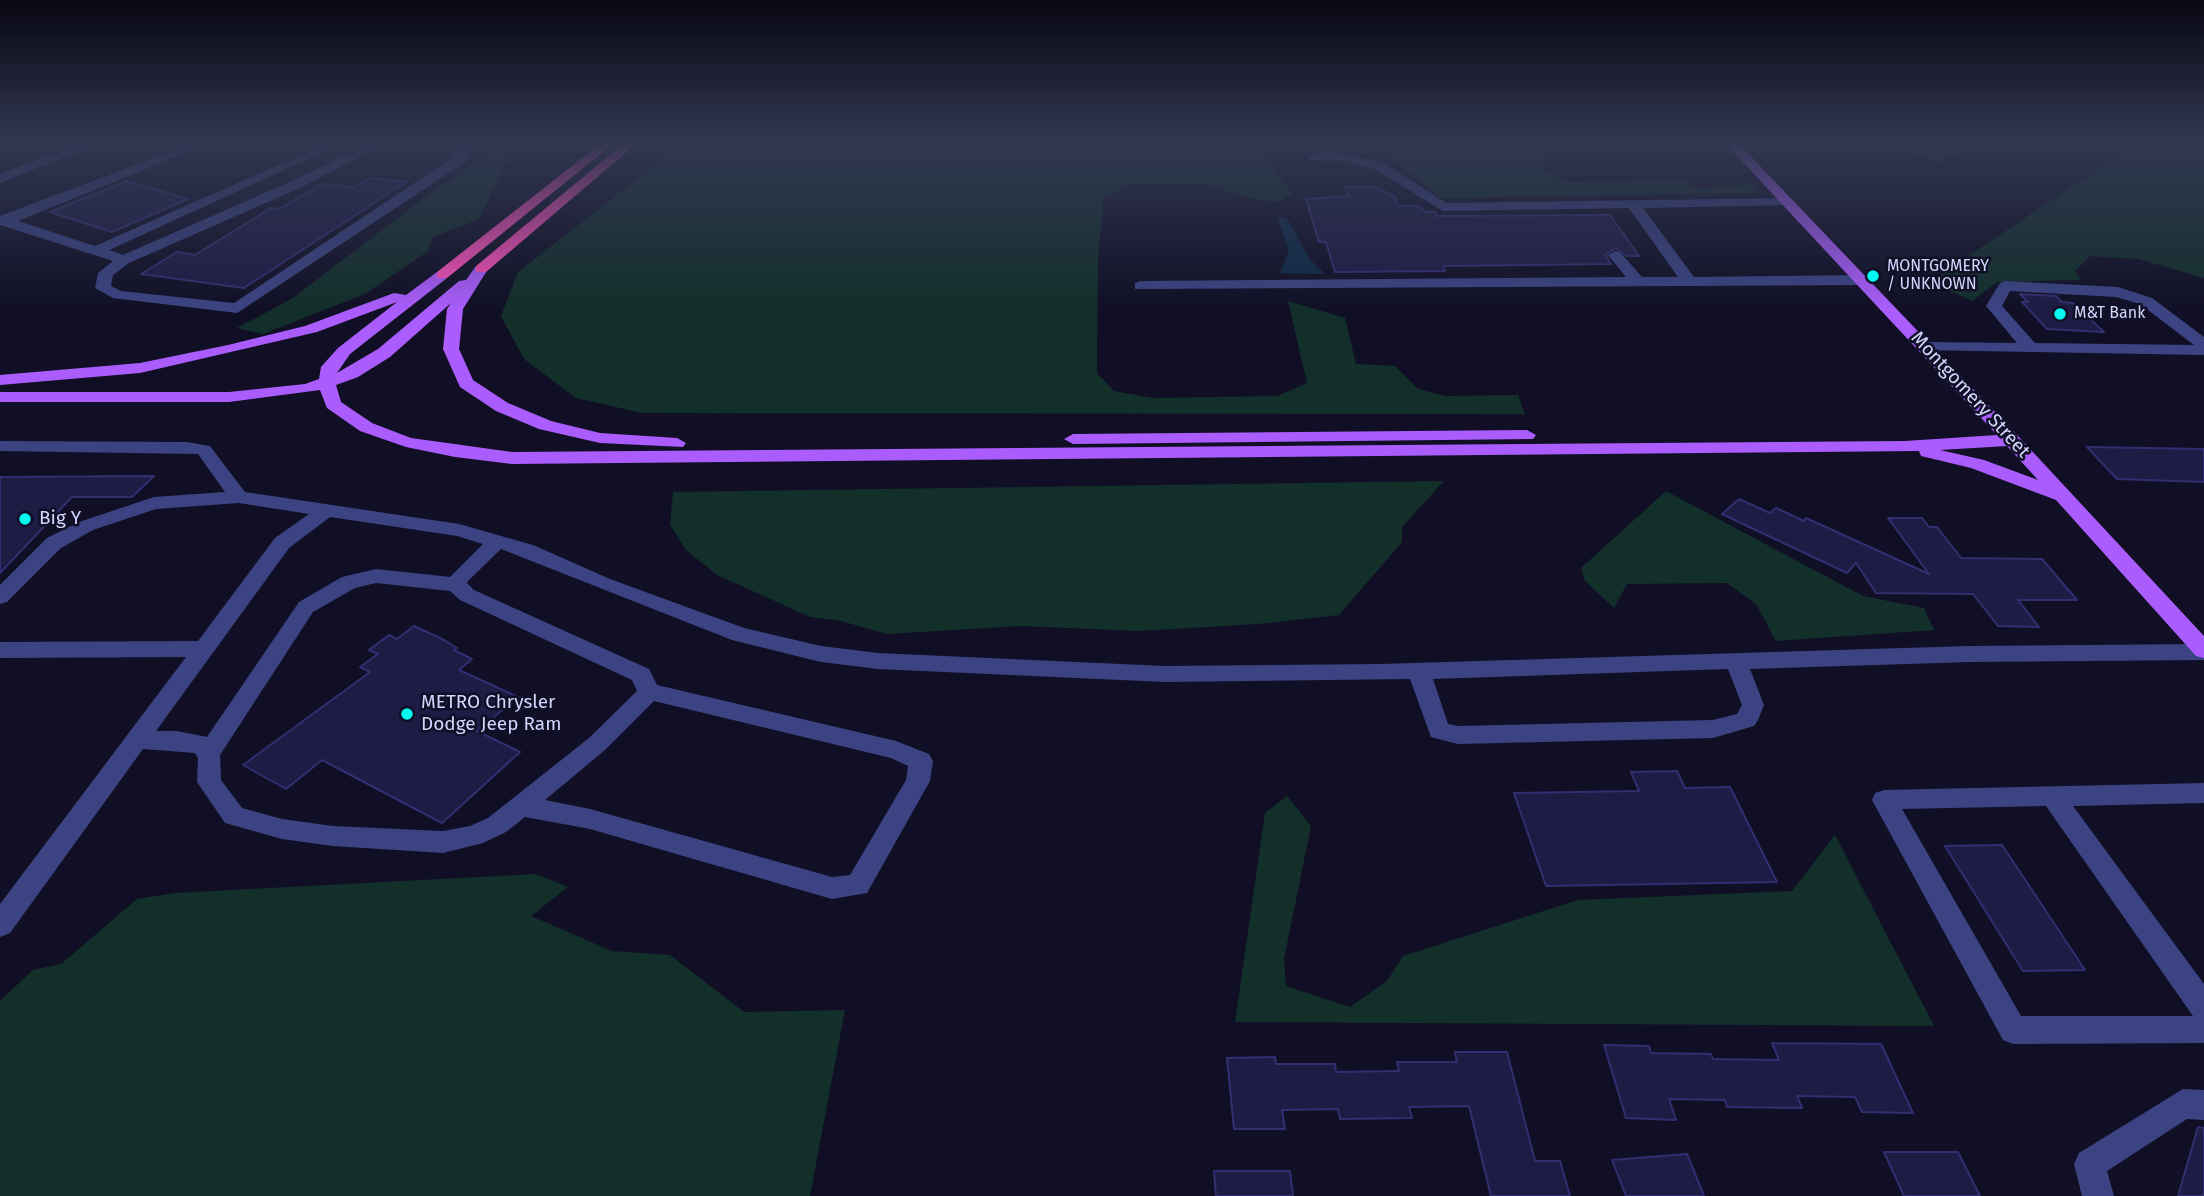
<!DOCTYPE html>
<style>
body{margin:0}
canvas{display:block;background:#100f25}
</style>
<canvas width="2204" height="1196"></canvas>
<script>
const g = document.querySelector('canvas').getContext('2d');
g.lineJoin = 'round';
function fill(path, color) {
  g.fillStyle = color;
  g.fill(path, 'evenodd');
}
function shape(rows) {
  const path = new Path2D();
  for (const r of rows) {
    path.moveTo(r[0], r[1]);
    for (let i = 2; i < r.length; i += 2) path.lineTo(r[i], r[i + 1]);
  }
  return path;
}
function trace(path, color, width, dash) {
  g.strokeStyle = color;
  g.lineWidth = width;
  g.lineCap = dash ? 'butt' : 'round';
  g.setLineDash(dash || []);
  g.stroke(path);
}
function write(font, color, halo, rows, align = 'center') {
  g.font = font + ' "Fira Sans",sans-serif';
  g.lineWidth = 5;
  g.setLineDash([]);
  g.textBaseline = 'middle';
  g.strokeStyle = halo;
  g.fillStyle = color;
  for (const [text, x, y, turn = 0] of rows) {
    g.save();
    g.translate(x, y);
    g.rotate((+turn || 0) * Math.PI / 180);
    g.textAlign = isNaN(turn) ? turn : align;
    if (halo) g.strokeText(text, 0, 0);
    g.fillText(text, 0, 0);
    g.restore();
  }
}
fill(shape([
 [503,144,525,144,512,151,479,219,433,237,427,252,365,294,263,334,237,328,293,298,425,197],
 [672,144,1266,144,1270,161,1292,194,1277,202,1243,197,1205,184,1131,184,1104,198,1098,255,1097,373,1114,391,1153,398,1278,396,1307,383,1288,301,1345,318,1356,364,1395,366,1418,389,1446,396,1518,395,1525,414,642,413,576,398,524,359,501,316,518,272,659,162],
 [1383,144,1521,144,1550,154,1540,168,1566,182,1685,180,1692,188,1754,185,1760,193,1440,198,1398,163],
 [1902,144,1969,144,1940,163,1914,153],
 [2135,144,2204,144,2204,278,2139,259,2090,256,2075,271,2081,280,1997,282,1972,301,1930,282],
 [1444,481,1402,527,1402,542,1339,615,1258,624,1139,631,1021,626,887,634,841,621,810,617,717,575,686,550,670,525,673,492],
 [1666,491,1863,596,1924,608,1934,630,1776,641,1756,604,1727,583,1627,584,1614,608,1585,581,1581,568],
 [1287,796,1311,826,1284,959,1286,986,1350,1007,1387,981,1403,956,1578,900,1792,891,1835,835,1934,1026,1235,1022,1265,813],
 [536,874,568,887,531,916,612,951,670,955,744,1012,845,1010,810,1196,0,1196,0,1001,33,970,61,964,137,899,175,893]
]), '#122f2a');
fill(shape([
 [1281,217,1288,220,1309,258,1324,273,1321,274,1280,273,1289,250,1278,219]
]), '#0d2a46');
const building = shape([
 [370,178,406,182,244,288,141,274,177,252,195,255,271,208,279,209,321,184,354,187,370,178],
 [127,181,188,199,112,232,50,212,127,181],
 [1345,187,1376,187,1395,197,1398,206,1418,206,1427,212,1436,212,1437,216,1610,215,1639,256,1627,256,1616,248,1605,255,1611,264,1443,266,1445,271,1335,272,1326,242,1319,242,1306,199,1349,196,1345,187],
 [2020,294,2056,296,2062,302,2073,303,2104,332,2047,329,2022,302,2028,302,2020,294],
 [2087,447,2204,449,2204,482,2117,479,2087,447],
 [154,476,132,497,72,497,0,573,0,477,154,476],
 [1739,499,1770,513,1776,508,1804,521,1806,518,1929,574,1888,518,1922,518,1929,527,1937,527,1961,558,2042,559,2077,600,2018,600,2039,627,1998,626,1973,594,1876,593,1856,563,1847,573,1722,514,1739,499],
 [414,626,444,640,457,648,454,650,472,659,459,670,518,697,477,731,520,752,442,823,322,760,286,789,243,765,370,672,360,667,378,654,369,650,389,635,397,639,414,626],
 [1677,771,1685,788,1730,787,1777,882,1546,886,1514,793,1639,791,1631,772,1677,771],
 [2002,845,2085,970,2023,971,1945,846,2002,845],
 [1772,1043,1881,1044,1913,1113,1862,1112,1855,1097,1797,1096,1802,1108,1727,1107,1725,1100,1669,1099,1676,1120,1626,1118,1604,1045,1649,1046,1651,1053,1711,1054,1713,1059,1779,1060,1772,1043],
 [1455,1052,1507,1052,1535,1161,1560,1161,1570,1196,1491,1196,1469,1106,1409,1107,1412,1118,1340,1119,1338,1109,1282,1110,1285,1129,1234,1129,1227,1058,1275,1057,1276,1064,1335,1064,1336,1072,1399,1071,1397,1062,1457,1062,1455,1052],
 [2198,1127,2204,1128,2204,1196,2178,1196,2198,1127],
 [1884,1152,1958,1152,1980,1196,1904,1196,1884,1152],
 [1687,1154,1704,1196,1626,1196,1612,1160,1687,1154],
 [1214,1171,1290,1171,1293,1196,1216,1196,1214,1171]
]);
fill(building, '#1e1b45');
trace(building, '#322e71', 2);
fill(shape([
 [82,144,98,144,0,183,0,174,82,144],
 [191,144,207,144,18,221,95,246,326,144,341,144,109,250,123,255,292,181,369,144,384,144,302,187,129,263,113,275,111,286,121,291,234,303,455,156,461,149,454,144,471,144,475,147,465,162,237,313,113,298,95,288,98,273,113,261,0,225,0,216,191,144],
 [1314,153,1343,153,1386,164,1446,203,1789,198,1796,202,1794,205,1643,208,1694,277,1861,275,1869,280,1861,285,1135,289,1135,283,1140,281,1626,277,1608,255,1615,251,1620,252,1642,277,1678,277,1629,208,1443,211,1376,170,1343,161,1309,160,1308,157,1314,153],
 [2005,281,2118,287,2152,298,2204,337,2204,355,1919,350,1919,344,1925,342,2017,343,1986,306,2000,283,2005,281],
 [2010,291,2116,297,2140,304,2194,345,2035,343,2002,306,2010,291],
 [0,441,187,442,204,445,210,446,245,492,459,524,533,545,610,579,744,628,821,646,878,653,1165,666,1381,664,1969,646,2204,644,2204,660,1969,662,1750,669,1764,705,1758,720,1754,726,1713,738,1458,744,1431,737,1410,679,1165,682,878,669,821,662,732,640,501,549,468,581,467,583,474,590,649,669,657,685,896,741,929,754,933,761,930,781,867,893,832,899,590,829,525,817,506,832,483,843,443,853,333,846,282,839,225,823,197,782,198,758,195,753,143,749,10,933,0,937,0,904,186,657,0,658,0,642,198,641,275,538,309,514,239,503,156,509,93,530,61,548,7,602,0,604,0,585,47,538,79,522,154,497,225,492,198,454,0,451,0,441],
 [330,517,457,536,483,544,450,577,376,569,342,577,299,602,207,737,177,731,156,731,289,548,330,517],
 [376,583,450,591,460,600,632,680,637,691,589,738,488,818,470,826,443,831,333,826,282,819,242,808,221,780,220,755,313,612,355,588,376,583],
 [1728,669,1742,705,1737,714,1713,720,1458,726,1448,724,1433,679,1728,669],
 [654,701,891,758,908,766,906,780,850,875,832,877,590,809,545,800,605,750,654,701],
 [2204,783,2204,803,2073,806,2204,984,2204,1043,2013,1044,2003,1040,1872,800,1875,793,1884,790,2204,783],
 [2046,806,2193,1016,2021,1016,1902,809,2046,806],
 [2183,1089,2204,1090,2204,1120,2187,1119,2107,1171,2114,1196,2082,1196,2074,1164,2079,1153,2183,1089]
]), '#3b4383');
fill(shape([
 [1726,144,1739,144,2018,436,2204,636,2204,658,2196,656,2056,500,1971,468,1921,456,1919,451,512,464,455,457,406,447,360,431,327,408,320,390,229,402,0,402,0,392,229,392,305,384,319,379,321,367,338,348,397,302,317,332,140,373,0,385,0,375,140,363,228,345,305,326,394,293,406,295,437,272,447,272,447,278,350,354,337,373,378,349,459,281,466,280,476,266,481,265,488,269,463,309,459,349,473,380,508,403,551,421,600,433,677,438,686,443,683,447,600,443,539,429,496,411,460,387,443,349,447,309,451,303,390,357,358,377,336,385,341,402,372,423,411,438,512,452,1905,441,1997,435,1726,144],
 [2007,446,2038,480,1984,460,1940,450,2007,446],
 [1527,430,1536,435,1533,439,1073,444,1064,439,1073,434,1527,430]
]), '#aa5dfc');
fill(shape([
 [600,144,613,144,447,278,437,278,437,272,600,144],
 [623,144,636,144,486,272,476,272,476,266,623,144]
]), '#fc51bb');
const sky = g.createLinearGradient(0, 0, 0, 311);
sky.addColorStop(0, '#090814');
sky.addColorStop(0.46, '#313751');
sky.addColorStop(1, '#31375100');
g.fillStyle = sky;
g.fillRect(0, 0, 2204, 311);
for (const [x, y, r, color] of [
 [1873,276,7,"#04f9ef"],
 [2060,314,7,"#04f9ef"],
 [25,519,7,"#04f9ef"],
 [407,714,7,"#04f9ef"]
]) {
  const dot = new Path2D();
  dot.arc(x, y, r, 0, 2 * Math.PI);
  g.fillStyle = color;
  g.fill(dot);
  trace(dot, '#100f25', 2.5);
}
write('16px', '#d4d5fe', '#100f25', [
 ["MONTGOMERY",1887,267],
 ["/ UNKNOWN",1887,285],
 ["M&T Bank",2074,314]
], 'left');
write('19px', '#d4d5fe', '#100f25', [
 ["Montgomery Street",1970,395,47]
]);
write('19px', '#d4d5fe', '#100f25', [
 ["Big Y",39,519],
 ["METRO Chrysler",421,703],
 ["Dodge Jeep Ram",421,725]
], 'left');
</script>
